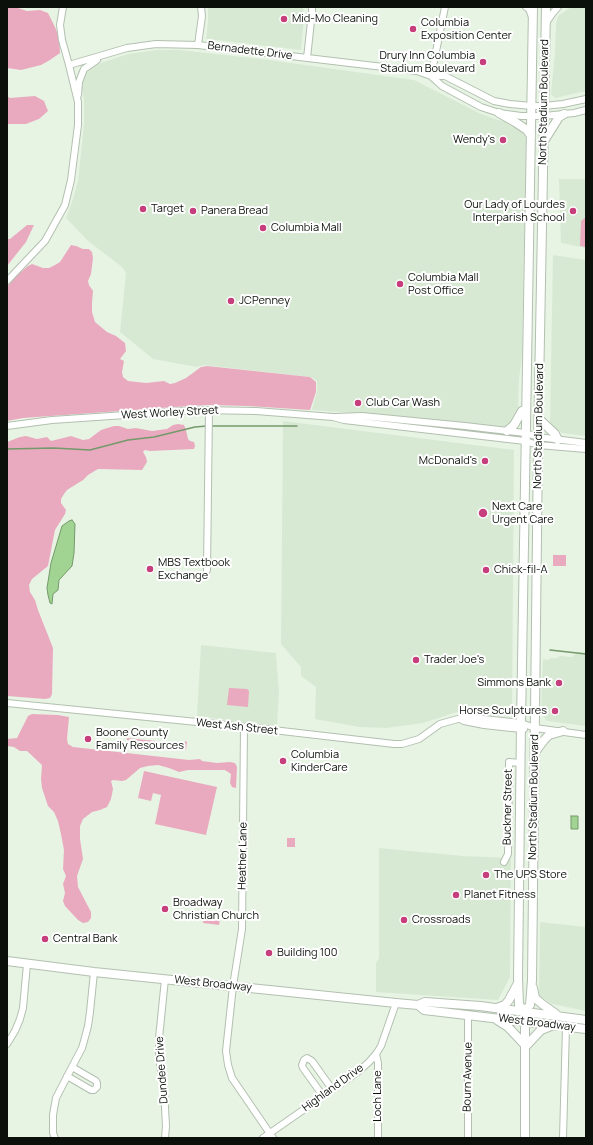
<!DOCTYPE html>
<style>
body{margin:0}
#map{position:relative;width:593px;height:1145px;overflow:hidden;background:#e7f4e4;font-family:Manrope,sans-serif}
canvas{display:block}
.frame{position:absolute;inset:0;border:8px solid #0b100a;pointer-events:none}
</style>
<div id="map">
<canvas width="593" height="1145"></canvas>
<div class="frame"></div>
</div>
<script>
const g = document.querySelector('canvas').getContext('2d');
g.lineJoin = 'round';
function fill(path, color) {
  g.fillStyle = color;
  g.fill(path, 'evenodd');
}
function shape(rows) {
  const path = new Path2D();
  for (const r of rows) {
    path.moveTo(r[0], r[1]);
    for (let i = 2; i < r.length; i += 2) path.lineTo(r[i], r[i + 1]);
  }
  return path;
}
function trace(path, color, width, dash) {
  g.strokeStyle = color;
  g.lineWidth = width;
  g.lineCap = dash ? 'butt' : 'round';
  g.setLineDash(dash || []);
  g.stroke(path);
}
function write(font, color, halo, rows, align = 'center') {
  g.font = font + ' Manrope,sans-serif';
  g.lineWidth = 4;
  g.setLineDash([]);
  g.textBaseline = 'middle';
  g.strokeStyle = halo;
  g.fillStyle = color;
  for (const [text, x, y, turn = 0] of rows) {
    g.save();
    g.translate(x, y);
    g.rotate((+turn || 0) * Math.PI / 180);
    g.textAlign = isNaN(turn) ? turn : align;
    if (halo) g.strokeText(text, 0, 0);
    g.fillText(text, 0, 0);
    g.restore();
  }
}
fill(shape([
 [208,7,303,7,304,18,301,50,206,39,208,21],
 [571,7,586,7,586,91,555,98,551,94,555,53,556,25,558,16],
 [156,50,180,50,269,60,414,80,479,113,498,120,510,122,524,133,526,138,522,356,519,379,518,412,510,425,504,427,382,415,312,410,317,392,317,381,311,377,204,365,197,367,153,359,120,332,126,273,122,267,87,240,66,218,72,202,78,181,84,124,84,100,82,88,84,75,89,69,95,65,128,54],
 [559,179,586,179,586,248,561,243],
 [553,255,586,260,586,436,562,433,550,426],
 [283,421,514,450,512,712,507,716,457,712,423,723,386,728,359,727,315,719,316,687,301,676,301,667,281,644],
 [201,645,276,653,279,693,277,727,197,716],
 [578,652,586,653,586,726,547,721,541,713,543,659,548,660,551,658,557,658,560,656,572,657],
 [379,848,463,856,511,858,510,977,498,1000,376,992,376,963,379,958],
 [540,922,586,927,586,1011,552,1004,539,995]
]), '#d7e9d3');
fill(shape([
 [7,7,15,7,27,11,40,10,48,13,55,27,59,37,60,53,50,60,41,65,21,70,7,68,7,27,8,25,7,24],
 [7,96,10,98,35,96,44,101,48,111,39,119,26,124,7,124],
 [586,217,586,247,580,246,581,221],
 [27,225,34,225,26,242,7,266,7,239,10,239],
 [71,245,76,246,83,249,89,249,92,252,93,258,91,274,88,281,89,285,93,291,92,303,92,312,95,322,107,332,116,336,125,343,126,351,120,359,124,361,122,372,123,377,128,381,146,383,164,381,170,384,175,383,186,378,201,367,207,366,310,377,316,382,316,392,310,410,248,406,208,405,175,407,23,418,7,421,7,287,16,276,28,266,32,264,43,268,49,268,55,265,60,262],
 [178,424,184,425,186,430,188,439,190,441,194,442,195,446,194,449,150,451,145,450,143,452,146,457,147,462,142,470,98,469,88,475,83,480,67,490,64,494,61,499,61,503,66,510,65,514,55,530,48,566,32,579,29,585,30,592,35,600,38,610,53,648,52,694,50,698,45,699,7,696,7,442,20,437,26,436,37,439,47,437,51,441,71,436,83,440,89,439,101,430,114,426,119,426,128,429,136,428,152,431,167,429,173,425],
 [553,555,566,555,566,566,553,566],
 [229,688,230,688,247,689,249,691,248,707,227,705],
 [32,714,58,715,69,717,67,739,68,744,73,747,189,760,200,759,202,761,217,763,230,762,235,763,237,767,236,788,232,787,230,783,231,774,225,770,188,770,179,772,169,768,158,765,148,766,140,768,126,780,122,781,113,780,111,781,113,789,111,799,107,807,100,810,92,812,83,819,80,826,80,839,83,859,77,876,78,887,91,912,91,918,88,922,83,923,78,920,65,906,63,901,65,893,63,884,66,876,63,869,64,850,61,834,58,821,54,812,48,806,42,788,41,779,42,765,27,751,20,751,14,747,7,746,7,739,17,738,28,716],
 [127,738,184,744,185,741,187,742,186,749,184,750,183,746,127,740],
 [144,771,217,787,206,835,155,824,161,795,153,793,151,801,138,798],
 [287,838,295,838,295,847,287,847],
 [204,915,219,917,220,919,219,925,203,923]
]), '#e9aabf');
const water = shape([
 [72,520,75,524,74,553,72,566,59,580,58,590,53,594,52,604,50,603,48,595,47,588,51,563,62,526,69,521,72,520],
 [571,816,578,816,578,829,571,829,571,816]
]);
fill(water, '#a1d493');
trace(water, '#74996a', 1);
trace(shape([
 [211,426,297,426],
 [7,449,54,448,90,450,128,440,154,437,195,427,207,426],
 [550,650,586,654]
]), '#74996a', 1.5);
const minor = shape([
 [526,7,529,9,532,17],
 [546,23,552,14,558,7],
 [198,45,202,16,201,7],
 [307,58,312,12,312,7],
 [69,65,127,48,156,44,198,45,417,71,431,76,445,76,494,101,510,104,532,106,544,106,563,104,586,99],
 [431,76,442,86,481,107,499,113,521,116,544,116,574,113,586,110],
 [431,76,445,7],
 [78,95,79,82,84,69,97,60],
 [7,281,45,241,65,205,71,180,78,125,78,102,69,65,62,40,60,25,63,7],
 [336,417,362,416,465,426,525,433,538,437,586,443],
 [7,426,52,420,199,410,256,411,333,417,344,420,525,441,538,445,586,449],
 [207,570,209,410],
 [7,703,247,727,394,744,402,744,419,739,440,724,465,717,521,723,535,728,586,735],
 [460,719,464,721,484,725,511,728,524,729],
 [244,727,242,929,233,986,226,1051,228,1065,232,1078,273,1138],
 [504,862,508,854,509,762,521,763],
 [7,1044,15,1031,20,1019,23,1008,27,964],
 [376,1054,378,1063,378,1138],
 [67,1076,91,1090,94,1090,97,1087,97,1083,96,1081,72,1067],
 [323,1096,303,1068,302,1065,304,1060,307,1058,312,1061,332,1089],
 [55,1138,53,1133,53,1115,56,1098,72,1067,82,1048,84,1041,88,1026,90,1012,94,972],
 [165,1138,166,1126,164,1089,159,1057,159,1038,165,979],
 [263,1138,359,1071,369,1062,376,1054,381,1046,396,1003],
 [468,1138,468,1015],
 [563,1138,566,1027]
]);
const major = shape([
 [499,113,515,122,527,130,531,136],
 [544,141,559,117,564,114],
 [539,419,555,434,558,440],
 [507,431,514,425,522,411,526,409],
 [535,752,544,740,549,735,563,731],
 [7,961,94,972,396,1003,418,1005,425,1002,480,1006,586,1020],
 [533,988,535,998,542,1004,556,1014],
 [418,1005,424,1010,586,1029],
 [497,1008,505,1005,509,1000,517,985],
 [525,1011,519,1005,518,978,521,723,533,7],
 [525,1011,530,1005,532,980,538,445,546,7],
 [497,1020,508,1027,526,1046],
 [526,1046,541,1030,551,1026],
 [525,1138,525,1016]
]);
trace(minor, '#b3c0b0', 8);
trace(major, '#b3c0b0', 10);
trace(minor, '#fff', 6);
trace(major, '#fff', 8);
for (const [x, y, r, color] of [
 [284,19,4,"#c63e7b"],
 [413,29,4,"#c63e7b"],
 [483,62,4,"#c63e7b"],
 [503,140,4,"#c63e7b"],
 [143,209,4,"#c63e7b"],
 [193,211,4,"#c63e7b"],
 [573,211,4,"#c63e7b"],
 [263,228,4,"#c63e7b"],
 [400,284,4,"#c63e7b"],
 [231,301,4,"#c63e7b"],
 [358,403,4,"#c63e7b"],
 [485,461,4,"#c63e7b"],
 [483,513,5,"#c63e7b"],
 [150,569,4,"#c63e7b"],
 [486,570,4,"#c63e7b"],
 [416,660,4,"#c63e7b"],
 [559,683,4,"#c63e7b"],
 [555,711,4,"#c63e7b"],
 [88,739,4,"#c63e7b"],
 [283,761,4,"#c63e7b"],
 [486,875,4,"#c63e7b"],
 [456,895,4,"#c63e7b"],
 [165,909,4,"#c63e7b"],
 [404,920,4,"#c63e7b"],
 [45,939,4,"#c63e7b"],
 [269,953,4,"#c63e7b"]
]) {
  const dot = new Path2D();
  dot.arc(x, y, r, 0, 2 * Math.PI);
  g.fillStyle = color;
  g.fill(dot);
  trace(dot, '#fff', 1.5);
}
write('11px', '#0b100a', '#fff', [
 ["Mid-Mo Cleaning",292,19],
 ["Columbia",421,23],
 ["Exposition Center",421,36],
 ["Drury Inn Columbia",475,56,"right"],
 ["Stadium Boulevard",475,69,"right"],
 ["Wendy's",495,140,"right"],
 ["Our Lady of Lourdes",565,205,"right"],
 ["Interparish School",565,218,"right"],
 ["Target",151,209],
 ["Panera Bread",201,211],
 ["Columbia Mall",271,228],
 ["Columbia Mall",408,278],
 ["Post Office",408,291],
 ["JCPenney",239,301],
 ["Club Car Wash",366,403],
 ["McDonald's",477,461,"right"],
 ["Next Care",492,507],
 ["Urgent Care",492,520],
 ["MBS Textbook",158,563],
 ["Exchange",158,576],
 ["Chick-fil-A",494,570],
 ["Trader Joe's",424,660],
 ["Simmons Bank",551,683,"right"],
 ["Horse Sculptures",547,711,"right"],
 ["Boone County",96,733],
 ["Family Resources",96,746],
 ["Columbia",291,755],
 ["KinderCare",291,768],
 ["The UPS Store",494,875],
 ["Planet Fitness",464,895],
 ["Broadway",173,903],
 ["Christian Church",173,916],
 ["Crossroads",412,920],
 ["Central Bank",53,939],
 ["Building 100",277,953]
], 'left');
write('11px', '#0b100a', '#fff', [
 ["Bernadette Drive",250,51,7],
 ["North Stadium Boulevard",544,102,-89],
 ["West Worley Street",170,413,-3],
 ["North Stadium Boulevard",539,426,-89],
 ["West Ash Street",237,727,6],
 ["North Stadium Boulevard",534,797,-89],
 ["Buckner Street",508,807,-89],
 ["Heather Lane",243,856,-89],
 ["West Broadway",213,984,6],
 ["West Broadway",537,1023,7],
 ["Dundee Drive",162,1070,-94],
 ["Bourn Avenue",468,1077,-89],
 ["Highland Drive",333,1088,-36],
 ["Loch Lane",378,1096,-90]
]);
</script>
